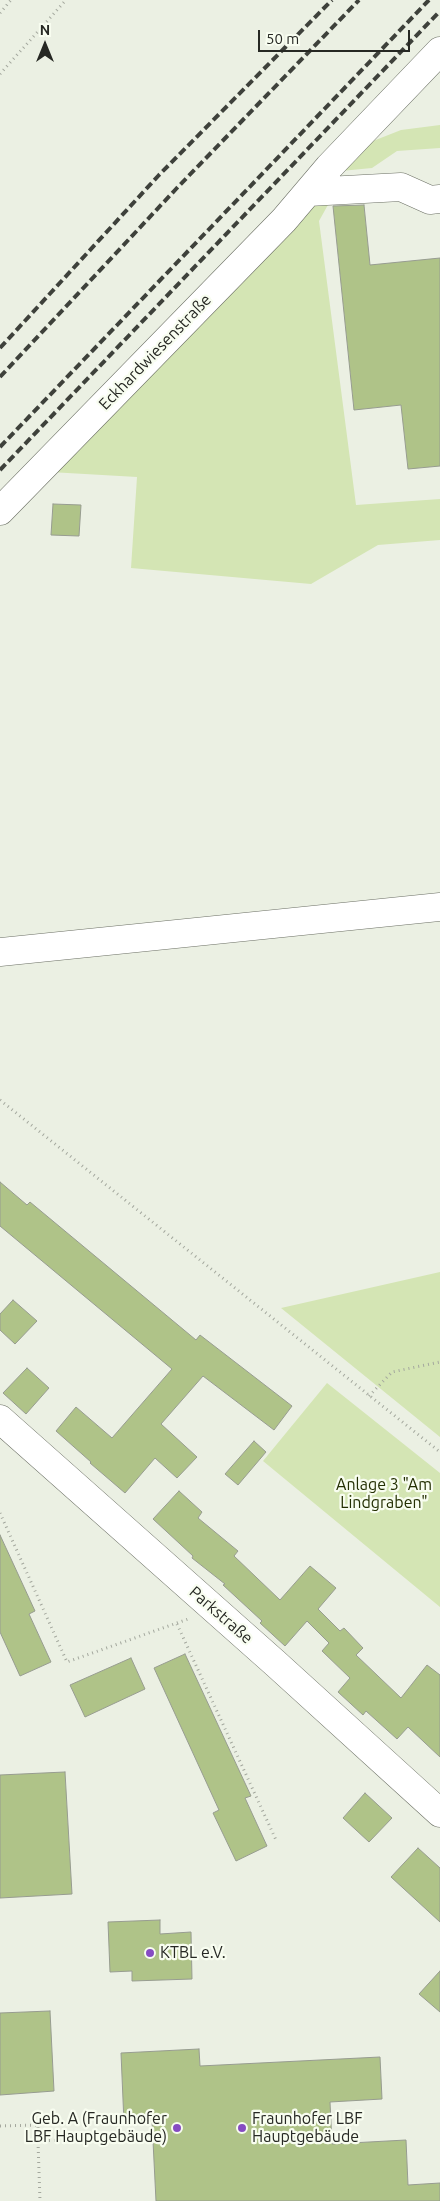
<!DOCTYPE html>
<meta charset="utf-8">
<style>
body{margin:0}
#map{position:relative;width:440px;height:2201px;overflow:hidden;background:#ebf0e3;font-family:Ubuntu,sans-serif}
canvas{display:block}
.north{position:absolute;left:20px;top:20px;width:50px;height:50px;-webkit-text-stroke:4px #f8fdf0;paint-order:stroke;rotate:0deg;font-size:14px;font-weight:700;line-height:20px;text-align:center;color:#262823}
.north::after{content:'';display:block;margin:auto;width:18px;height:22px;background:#262823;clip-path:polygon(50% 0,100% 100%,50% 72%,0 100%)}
.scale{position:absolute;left:258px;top:30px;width:152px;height:22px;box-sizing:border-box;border:2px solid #262823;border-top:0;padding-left:6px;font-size:15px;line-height:18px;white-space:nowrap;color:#262823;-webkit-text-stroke:4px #f8fdf0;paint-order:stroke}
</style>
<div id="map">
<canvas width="440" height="2201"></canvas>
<div class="north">N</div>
<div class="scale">50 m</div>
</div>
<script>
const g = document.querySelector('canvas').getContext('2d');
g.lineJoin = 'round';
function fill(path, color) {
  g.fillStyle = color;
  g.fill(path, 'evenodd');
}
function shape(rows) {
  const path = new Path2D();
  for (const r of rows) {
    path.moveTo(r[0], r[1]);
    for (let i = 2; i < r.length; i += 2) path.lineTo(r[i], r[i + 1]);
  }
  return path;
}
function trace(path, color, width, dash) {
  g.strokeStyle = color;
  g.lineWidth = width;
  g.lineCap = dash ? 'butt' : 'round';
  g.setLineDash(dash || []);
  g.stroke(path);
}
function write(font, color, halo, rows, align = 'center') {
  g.font = font + ' Ubuntu,sans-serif';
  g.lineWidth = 4.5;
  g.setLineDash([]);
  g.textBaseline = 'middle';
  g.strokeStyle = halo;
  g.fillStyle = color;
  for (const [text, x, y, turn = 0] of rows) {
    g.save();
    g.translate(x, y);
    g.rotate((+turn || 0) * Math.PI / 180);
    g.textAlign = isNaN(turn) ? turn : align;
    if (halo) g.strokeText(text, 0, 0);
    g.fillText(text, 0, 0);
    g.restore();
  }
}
fill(shape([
 [440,125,440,148,397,151,372,168,341,171,368,143,401,130],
 [329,203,319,221,356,505,440,499,440,540,378,545,311,584,131,568,137,477,50,472,298,209],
 [440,1272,440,1437,281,1308],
 [327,1383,440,1473,440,1607,263,1461]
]), '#d4e5b4');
const building = shape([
 [364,205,370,265,440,258,440,466,408,469,401,405,354,410,333,206,364,205],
 [53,504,81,505,79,536,51,535,53,504],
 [0,1182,27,1205,30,1202,196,1340,200,1335,292,1406,274,1430,203,1376,161,1424,197,1457,177,1478,155,1458,125,1493,90,1463,91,1462,56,1431,76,1407,112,1438,172,1369,0,1226,0,1182],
 [13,1300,37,1321,15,1344,0,1330,0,1314,13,1300],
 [27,1368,49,1388,26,1414,3,1393,27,1368],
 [254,1441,266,1452,238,1485,225,1474,254,1441],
 [179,1491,202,1512,198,1518,238,1551,234,1556,280,1600,310,1566,336,1588,318,1609,340,1631,344,1628,363,1648,356,1655,401,1698,427,1665,440,1675,440,1757,408,1727,397,1739,366,1711,363,1715,338,1692,350,1678,322,1651,329,1643,307,1621,285,1646,260,1623,262,1621,223,1585,225,1584,192,1558,193,1556,153,1519,179,1491],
 [0,1535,35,1611,29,1614,51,1662,20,1676,0,1632,0,1535],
 [185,1654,251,1796,245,1798,267,1846,236,1861,213,1813,219,1810,154,1668,185,1654],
 [131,1658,145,1689,85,1717,70,1685,131,1658],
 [65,1772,72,1894,0,1898,0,1775,65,1772],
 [365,1793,392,1818,369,1842,343,1818,365,1793],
 [418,1848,440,1868,440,1922,391,1877,418,1848],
 [160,1920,160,1934,191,1932,192,1979,132,1981,132,1971,110,1972,108,1922,160,1920],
 [440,1971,440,2012,419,1994,440,1971],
 [50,2011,54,2091,0,2095,0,2013,50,2011],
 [199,2049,200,2066,380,2057,382,2099,330,2102,332,2144,406,2140,408,2185,440,2183,440,2201,156,2201,152,2121,124,2123,121,2053,199,2049]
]);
fill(building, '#afc388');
trace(building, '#979c90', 1);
const minor = shape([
 [308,192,401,187,430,200,440,199],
 [0,511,284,220,329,167,440,51],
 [0,952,440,907],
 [0,1419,275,1663,440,1813]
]);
trace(minor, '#6b6f64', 29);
trace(shape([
 [0,13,11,0],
 [0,74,66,0],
 [0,1100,440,1452],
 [369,1396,392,1372,440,1362],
 [0,1513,67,1662,191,1618],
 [177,1624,276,1840],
 [0,2126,38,2125,38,2141,119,2138,121,2134,153,2133],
 [38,2142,40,2201]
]), '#a4a89e', 3, [1, 4]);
trace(minor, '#fff', 28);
trace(shape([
 [0,348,159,175,332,0],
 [0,377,176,189,359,0],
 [0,447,429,0],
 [0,470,440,11]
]), '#3e413b', 4, [8, 4]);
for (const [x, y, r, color] of [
 [150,1953,5,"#864cc2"],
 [177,2128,5,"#864cc2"],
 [242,2128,5,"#864cc2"]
]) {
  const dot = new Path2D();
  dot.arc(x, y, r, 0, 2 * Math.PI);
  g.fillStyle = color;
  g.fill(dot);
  trace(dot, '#f8fdf0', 2);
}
write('16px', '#262823', '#f8fdf0', [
 ["Eckhardwiesenstraße",155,352,-46],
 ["Parkstraße",221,1615,41]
]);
write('16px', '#232f02', '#f8fdf0', [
 ["Anlage 3 \"Am",384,1485],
 ["Lindgraben\"",384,1503]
]);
write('16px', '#262823', '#f8fdf0', [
 ["KTBL e.V.",160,1953],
 ["Geb. A (Fraunhofer",167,2119,"right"],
 ["LBF Hauptgebäude)",167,2137,"right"],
 ["Fraunhofer LBF",252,2119],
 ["Hauptgebäude",252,2137]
], 'left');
</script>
